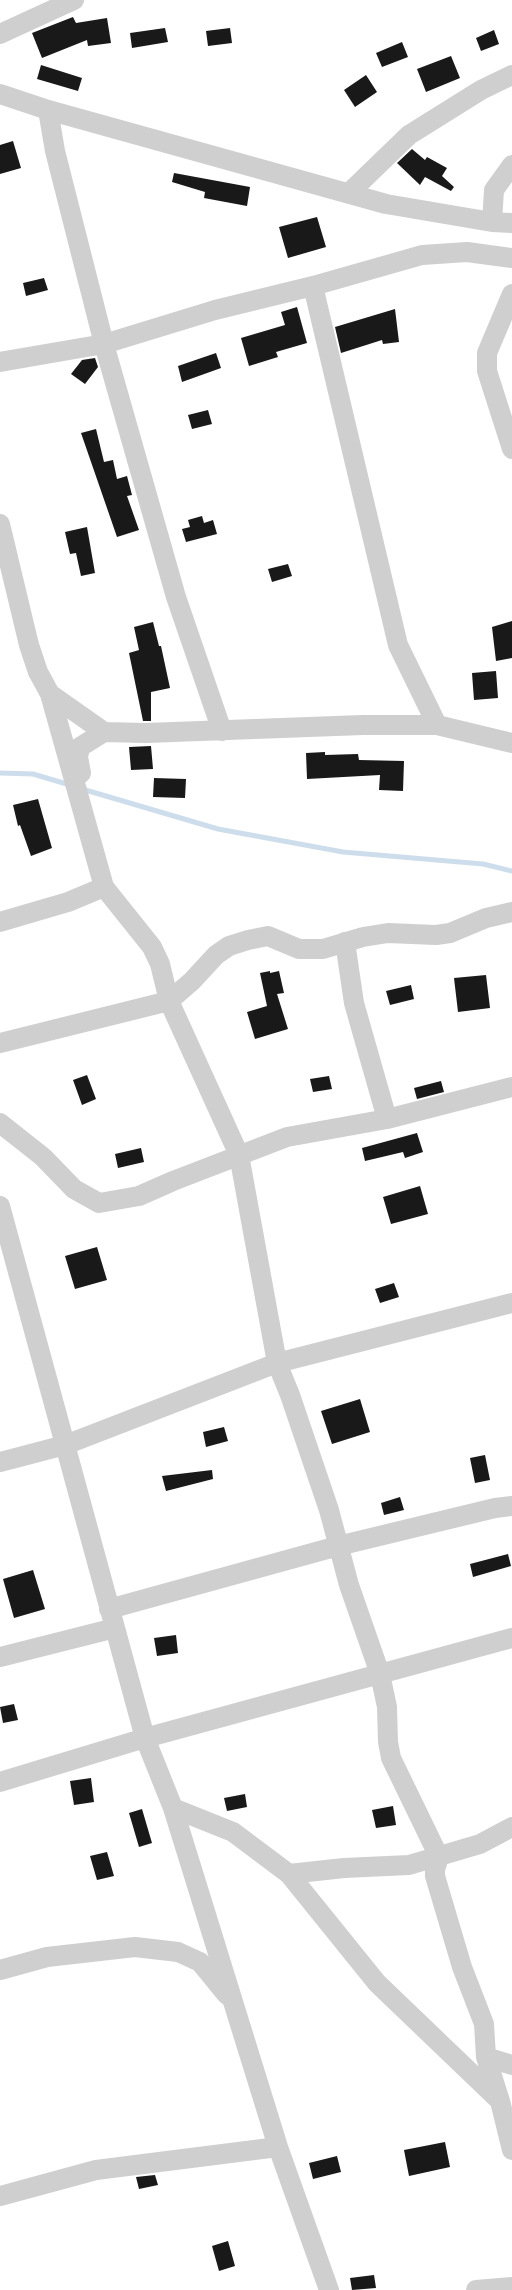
<!DOCTYPE html>
<style>
body{margin:0}
canvas{display:block;background:#fff}
</style>
<canvas width="512" height="2290"></canvas>
<script>
const g = document.querySelector('canvas').getContext('2d');
g.lineJoin = 'round';
function shape(rows) {
  const path = new Path2D();
  for (const r of rows) {
    path.moveTo(r[0], r[1]);
    for (let i = 2; i < r.length; i += 2) path.lineTo(r[i], r[i + 1]);
  }
  return path;
}
function trace(path, color, width, dash) {
  g.strokeStyle = color;
  g.lineWidth = width;
  g.lineCap = dash ? 'butt' : 'round';
  g.setLineDash(dash || []);
  g.stroke(path);
}
function fill(path, color) {
  g.fillStyle = color;
  g.fill(path, 'evenodd');
}
trace(shape([
 [0,773,33,774,70,785],
 [82,789,218,829,343,852,483,864,512,871]
]), '#ceddec', 5);
fill(shape([
 [73,17,76,23,107,18,111,43,88,46,87,40,42,58,32,33],
 [165,28,168,42,132,48,130,33],
 [230,28,232,43,208,46,206,31],
 [494,30,499,44,481,51,476,38],
 [402,42,408,57,382,67,376,53],
 [451,56,460,78,426,92,417,69],
 [41,65,82,78,78,91,37,79],
 [366,75,377,92,355,107,344,90],
 [13,141,21,168,0,174,0,145],
 [412,149,425,160,427,157,447,168,442,176,454,187,451,191,425,177,420,185,397,163],
 [174,173,250,187,247,206,204,198,205,192,172,182],
 [317,217,326,247,288,258,279,227],
 [44,278,48,290,26,296,23,283],
 [297,307,307,343,276,352,278,357,249,366,241,338,285,325,281,312],
 [395,309,399,342,383,344,382,340,341,353,335,327],
 [216,353,221,368,182,382,178,366],
 [95,358,98,367,85,384,71,374,82,360],
 [208,410,212,424,192,429,188,415],
 [96,429,104,462,113,460,117,479,127,476,132,495,127,496,139,530,117,537,81,433],
 [202,516,204,523,213,520,217,534,186,542,182,529,190,527,188,520],
 [87,527,95,573,81,576,76,553,70,554,65,532],
 [288,564,292,576,272,582,268,569],
 [512,621,512,658,496,661,492,627],
 [153,622,159,646,161,646,170,688,151,692,151,721,143,721,129,653,139,650,134,627],
 [496,671,498,698,474,700,472,673],
 [151,746,153,769,131,770,129,747],
 [325,752,325,755,358,754,359,760,404,761,403,791,379,790,380,775,307,779,306,753],
 [154,778,186,779,185,798,153,797],
 [38,799,52,848,31,856,20,825,18,826,13,805],
 [270,971,270,973,279,971,284,993,277,994,288,1029,255,1039,247,1012,267,1006,260,973],
 [486,975,490,1008,458,1012,454,978],
 [411,985,414,999,390,1005,386,991],
 [87,1075,96,1099,82,1105,73,1080],
 [329,1076,332,1089,313,1092,310,1079],
 [441,1081,444,1092,417,1099,414,1088],
 [417,1133,423,1152,405,1158,403,1152,365,1161,362,1148],
 [141,1148,144,1162,118,1168,115,1154],
 [420,1186,428,1214,391,1224,383,1197],
 [97,1247,107,1280,75,1289,65,1256],
 [394,1283,399,1297,380,1303,375,1289],
 [360,1399,370,1432,332,1444,321,1411],
 [224,1427,228,1441,206,1447,203,1432],
 [485,1455,490,1480,475,1483,470,1458],
 [212,1470,213,1479,166,1491,162,1476],
 [400,1497,404,1510,384,1515,381,1503],
 [508,1554,511,1566,473,1577,470,1564],
 [33,1570,45,1609,14,1618,3,1579],
 [176,1635,178,1653,157,1656,154,1638],
 [14,1704,18,1720,3,1723,0,1707],
 [91,1778,94,1802,74,1805,70,1781],
 [245,1794,247,1807,227,1811,224,1798],
 [393,1806,396,1825,376,1828,372,1810],
 [142,1809,152,1843,139,1847,129,1813],
 [107,1852,114,1876,97,1880,90,1856],
 [445,2142,450,2167,409,2176,404,2150],
 [337,2156,341,2172,313,2179,309,2163],
 [155,2175,158,2185,139,2189,136,2177],
 [228,2241,235,2266,219,2271,212,2246],
 [374,2275,376,2288,352,2290,350,2278]
]), '#191919');
trace(shape([
 [0,34,74,0],
 [0,94,48,110,386,204,492,222,512,223],
 [48,110,55,151,104,344,176,597,222,731],
 [349,193,409,135,481,90,512,75],
 [492,222,494,190,512,165],
 [313,286,398,645,437,725],
 [512,294,487,353,487,371,512,449],
 [0,362,104,344,215,310,313,286,422,255,467,252,512,258],
 [0,524,29,645,38,672,50,694,104,887,152,947,160,964,169,1001,239,1155,277,1363,290,1395,329,1510,349,1585,380,1674,387,1707,388,1742,391,1758,439,1857,435,1869,435,1876,462,1967,484,2024,486,2057,500,2101,512,2150],
 [50,694,104,732],
 [81,773,78,757,80,747,104,732,146,733,363,725,437,725,512,743],
 [0,922,68,902,104,887],
 [345,942,354,1003,387,1119],
 [0,1043,169,1001,192,981,216,955,229,946,248,940,268,936,299,949,323,949,363,937,388,933,436,935,450,933,486,918,512,912],
 [0,1123,43,1157,74,1189,99,1203,139,1196,173,1181,287,1137,387,1119,512,1087],
 [0,1206,145,1738,173,1808,278,2147,329,2290],
 [0,1462,65,1445,277,1363,512,1303],
 [109,1609,338,1546,495,1508,512,1506],
 [0,1657,115,1628],
 [0,1782,145,1738,512,1638],
 [173,1808,233,1832,289,1874,377,1983,498,2099],
 [289,1874,344,1868,409,1865,480,1844,512,1827],
 [0,1970,47,1957,135,1947,178,1952,200,1962,227,1995],
 [486,2057,512,2065],
 [0,2196,96,2170,278,2147],
 [476,2290,512,2287]
]), '#cfcfcf', 20);
</script>
